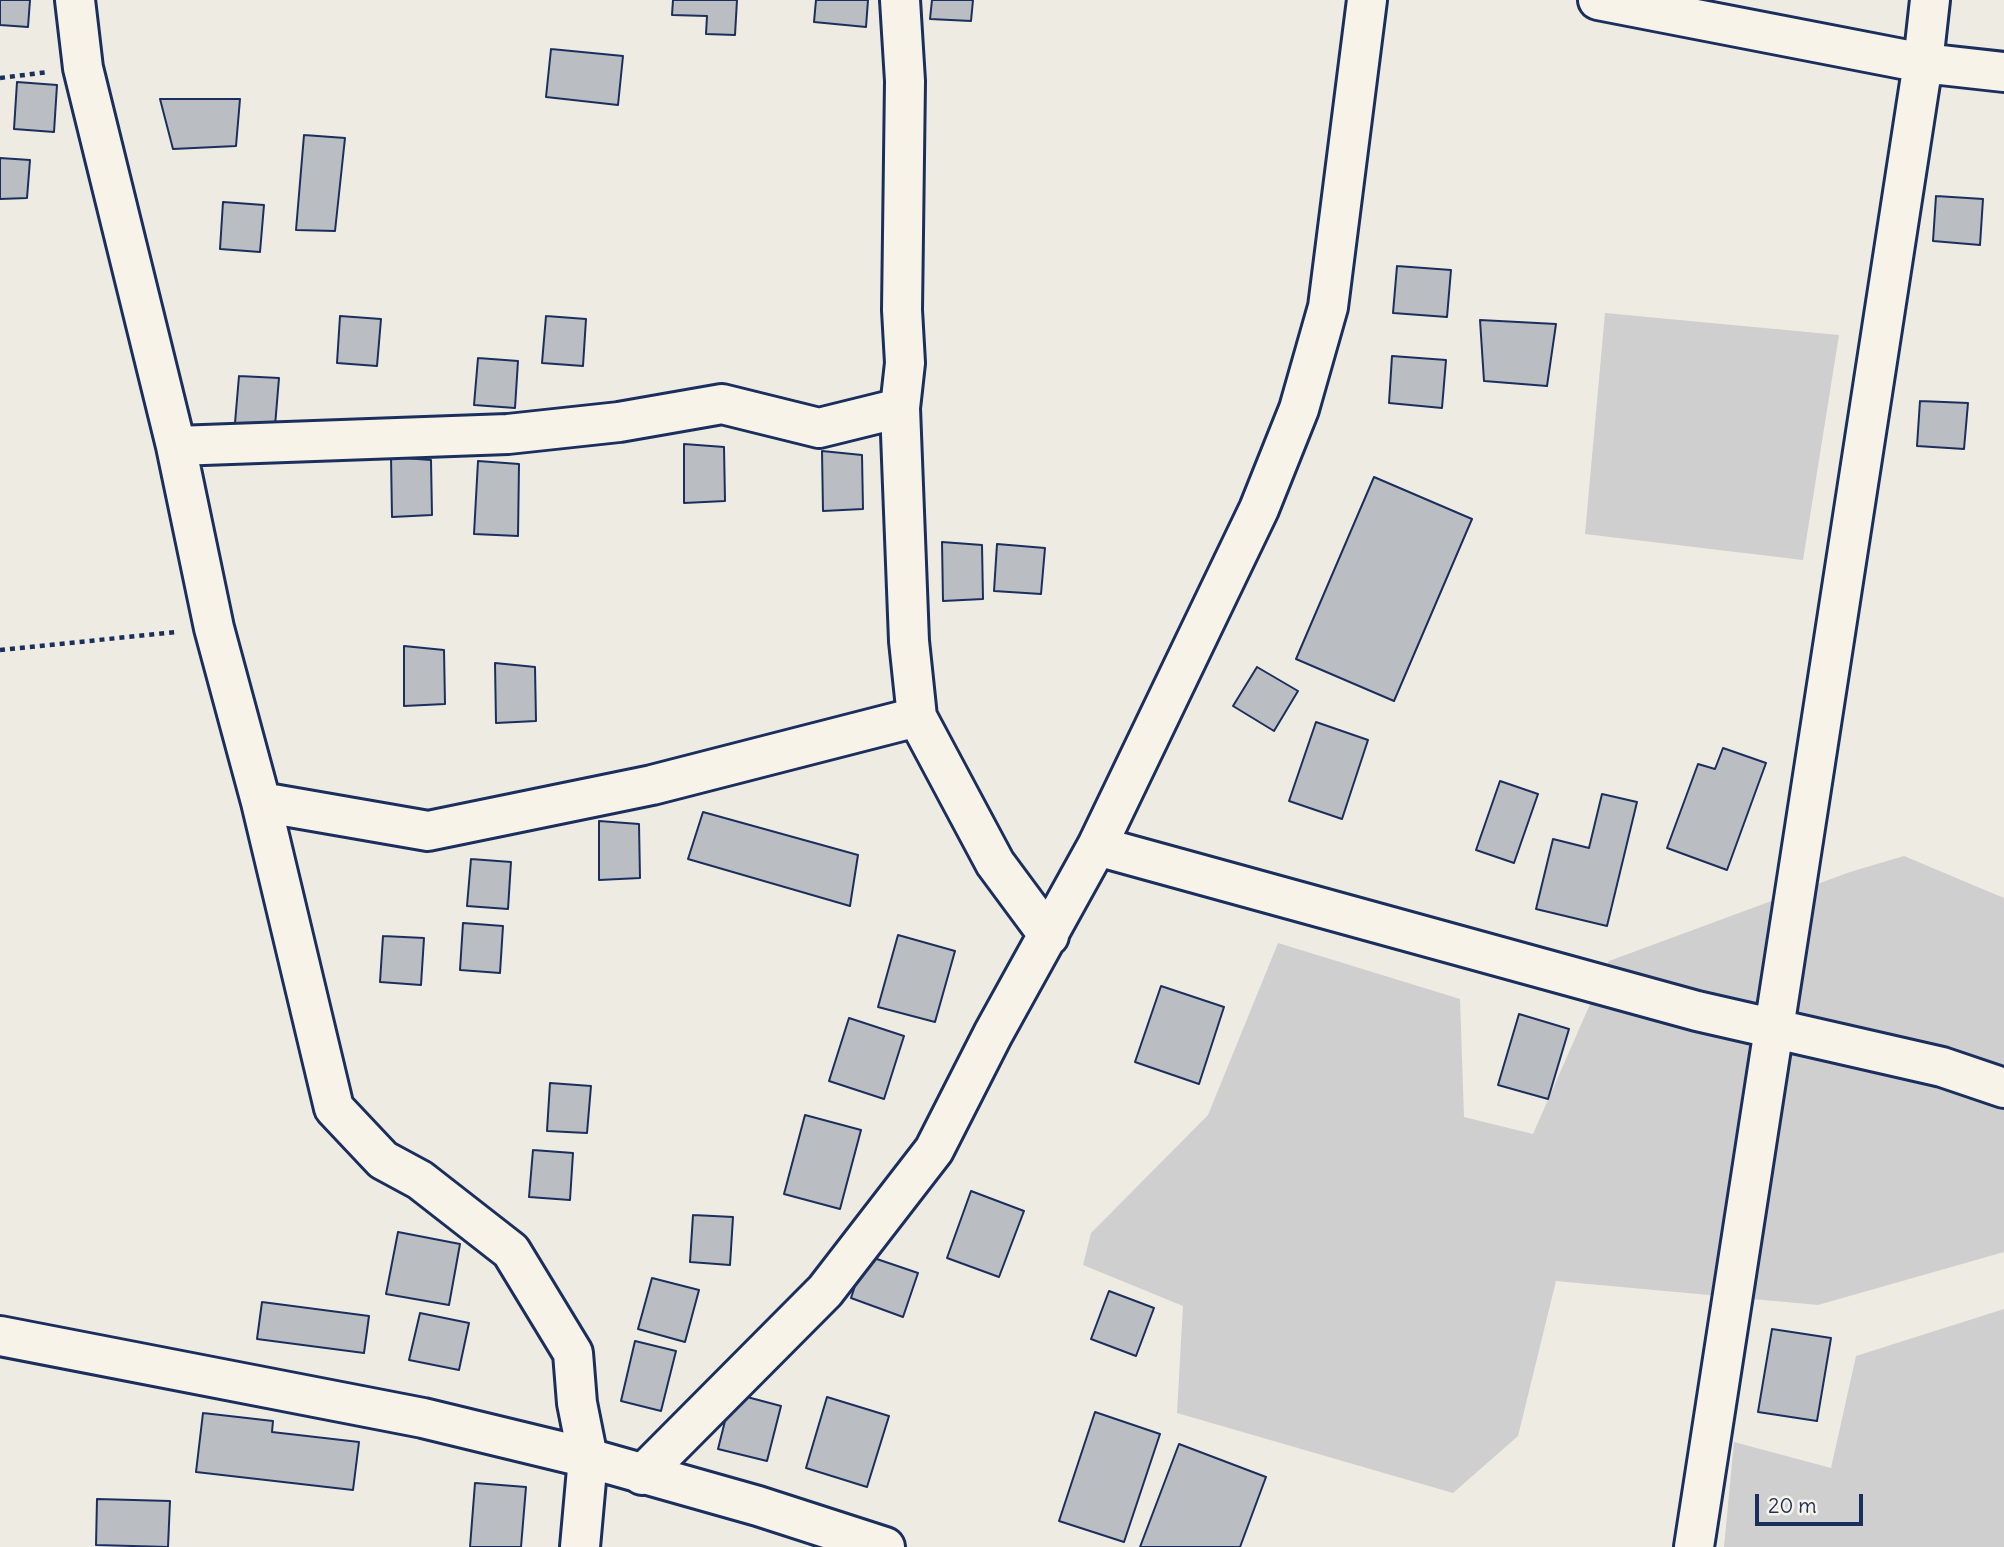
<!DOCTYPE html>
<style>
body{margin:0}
#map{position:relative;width:2004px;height:1547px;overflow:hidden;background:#eeebe2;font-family:Delius,sans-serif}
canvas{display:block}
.scale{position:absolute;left:1755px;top:1494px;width:108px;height:32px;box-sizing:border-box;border:4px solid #1b2f5e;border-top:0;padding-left:9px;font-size:21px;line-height:24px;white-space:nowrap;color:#1b2f5e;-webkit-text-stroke:5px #f7f3e8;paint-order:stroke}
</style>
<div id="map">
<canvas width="2004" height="1547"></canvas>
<div class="scale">20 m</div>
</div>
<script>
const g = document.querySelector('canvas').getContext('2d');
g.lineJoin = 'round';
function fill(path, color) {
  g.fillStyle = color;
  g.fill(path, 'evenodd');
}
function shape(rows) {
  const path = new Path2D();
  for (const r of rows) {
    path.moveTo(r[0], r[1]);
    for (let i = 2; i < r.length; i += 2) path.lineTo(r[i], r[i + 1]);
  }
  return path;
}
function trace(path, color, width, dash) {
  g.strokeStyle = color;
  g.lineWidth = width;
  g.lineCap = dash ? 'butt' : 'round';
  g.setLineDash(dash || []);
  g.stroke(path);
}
fill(shape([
 [1605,313,1839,335,1803,560,1585,534],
 [1904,856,2004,898,2004,1252,1818,1305,1556,1281,1518,1436,1453,1493,1177,1413,1183,1306,1083,1265,1091,1233,1208,1115,1278,943,1460,999,1464,1117,1533,1134,1609,961,1850,872],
 [2004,1309,2004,1547,1724,1547,1734,1442,1831,1468,1856,1356]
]), '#cfcfcf');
const building = shape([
 [0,0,30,0,28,27,0,25,0,0],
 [673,0,737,0,735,35,706,34,707,16,672,15,673,0],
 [816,0,868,0,866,27,814,22,816,0],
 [932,0,973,0,971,21,930,19,932,0],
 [551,49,623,56,618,105,546,97,551,49],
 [17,82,57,85,54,132,14,129,17,82],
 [160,99,240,99,236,146,173,149,160,99],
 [304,135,345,138,335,231,296,230,304,135],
 [0,158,30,160,27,198,0,199,0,158],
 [1936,196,1983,199,1980,245,1933,241,1936,196],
 [223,202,264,205,260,252,220,249,223,202],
 [1397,266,1451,270,1447,317,1393,313,1397,266],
 [340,316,381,319,377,366,337,363,340,316],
 [546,316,586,319,583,366,542,363,546,316],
 [1480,320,1556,324,1547,386,1484,381,1480,320],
 [1392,356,1446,360,1442,408,1389,403,1392,356],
 [478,358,518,361,515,408,474,405,478,358],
 [239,376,279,378,275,426,235,423,239,376],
 [1920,401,1968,403,1964,449,1917,446,1920,401],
 [684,444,724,447,725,501,684,503,684,444],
 [822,451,862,455,863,509,823,511,822,451],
 [391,457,431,460,432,515,392,517,391,457],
 [478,461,519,464,518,536,474,534,478,461],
 [1374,477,1472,519,1394,701,1296,659,1374,477],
 [942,542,982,545,983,599,943,601,942,542],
 [997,544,1045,548,1041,594,994,591,997,544],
 [404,646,444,650,445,704,404,706,404,646],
 [495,663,535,667,536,721,496,723,495,663],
 [1257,667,1298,691,1274,731,1233,706,1257,667],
 [1316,722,1368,740,1342,819,1289,801,1316,722],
 [1723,748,1766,763,1727,870,1667,848,1698,764,1715,769,1723,748],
 [1500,781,1538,794,1514,863,1476,850,1500,781],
 [1602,794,1637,802,1607,926,1536,909,1553,839,1589,848,1602,794],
 [703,812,858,855,850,906,688,859,703,812],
 [599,821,639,824,640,878,599,880,599,821],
 [471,859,511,862,508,909,467,906,471,859],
 [463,923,503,926,500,973,460,970,463,923],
 [898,935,955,951,935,1022,878,1007,898,935],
 [383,936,424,938,421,985,380,982,383,936],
 [1161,986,1224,1007,1199,1084,1135,1062,1161,986],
 [1519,1014,1569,1029,1548,1099,1498,1085,1519,1014],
 [849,1018,904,1036,884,1099,829,1081,849,1018],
 [550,1083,591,1086,587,1133,547,1131,550,1083],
 [805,1115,861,1130,840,1209,784,1194,805,1115],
 [533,1150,573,1153,570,1200,529,1197,533,1150],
 [971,1191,1024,1211,999,1277,947,1258,971,1191],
 [693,1215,733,1217,730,1265,690,1262,693,1215],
 [398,1232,460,1244,449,1305,386,1294,398,1232],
 [865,1255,918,1273,903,1317,851,1298,865,1255],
 [652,1278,699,1290,685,1342,638,1329,652,1278],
 [1109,1291,1154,1308,1136,1356,1091,1339,1109,1291],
 [262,1302,369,1316,364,1353,257,1339,262,1302],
 [420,1313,469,1323,459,1370,409,1360,420,1313],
 [1772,1329,1831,1338,1817,1421,1758,1412,1772,1329],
 [635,1341,676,1351,661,1411,621,1401,635,1341],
 [732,1393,781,1406,767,1461,718,1449,732,1393],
 [827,1397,889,1416,867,1487,806,1468,827,1397],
 [1095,1412,1160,1434,1124,1542,1059,1521,1095,1412],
 [203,1413,273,1421,272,1432,359,1442,353,1490,196,1472,203,1413],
 [1179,1444,1266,1477,1240,1547,1140,1547,1179,1444],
 [475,1483,526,1487,521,1547,470,1547,475,1483],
 [97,1499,170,1501,168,1547,96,1545,97,1499]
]);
fill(building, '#babdc2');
trace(building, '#1b2f5e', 2);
const minor = shape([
 [900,0,905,81,902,310,905,363,900,408,909,641,917,717,995,863,1049,936],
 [1598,0,1923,63,2004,72],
 [176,446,508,434,619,422,722,404,819,428,900,408],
 [261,802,428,831,652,785,917,717],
 [1097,846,1697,1011,1942,1067,2004,1088],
 [0,1336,423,1418,588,1458,577,1403,573,1353,511,1251,420,1180,383,1160,334,1108,261,802,214,628,176,446,83,68,75,0],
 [642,1475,825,1291,934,1150,993,1034,1097,846,1259,509,1299,409,1328,307,1367,0],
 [1694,1547,1923,63,1930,0]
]);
const tertiary = shape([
 [580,1547,588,1458,758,1506,885,1547]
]);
trace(minor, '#1b2f5e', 44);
trace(tertiary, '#1b2f5e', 44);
trace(shape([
 [0,78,48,72],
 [0,650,177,632]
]), '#1b2f5e', 4.5, [5, 5]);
trace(minor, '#f7f3e8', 38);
trace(tertiary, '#f7f3e8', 38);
</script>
